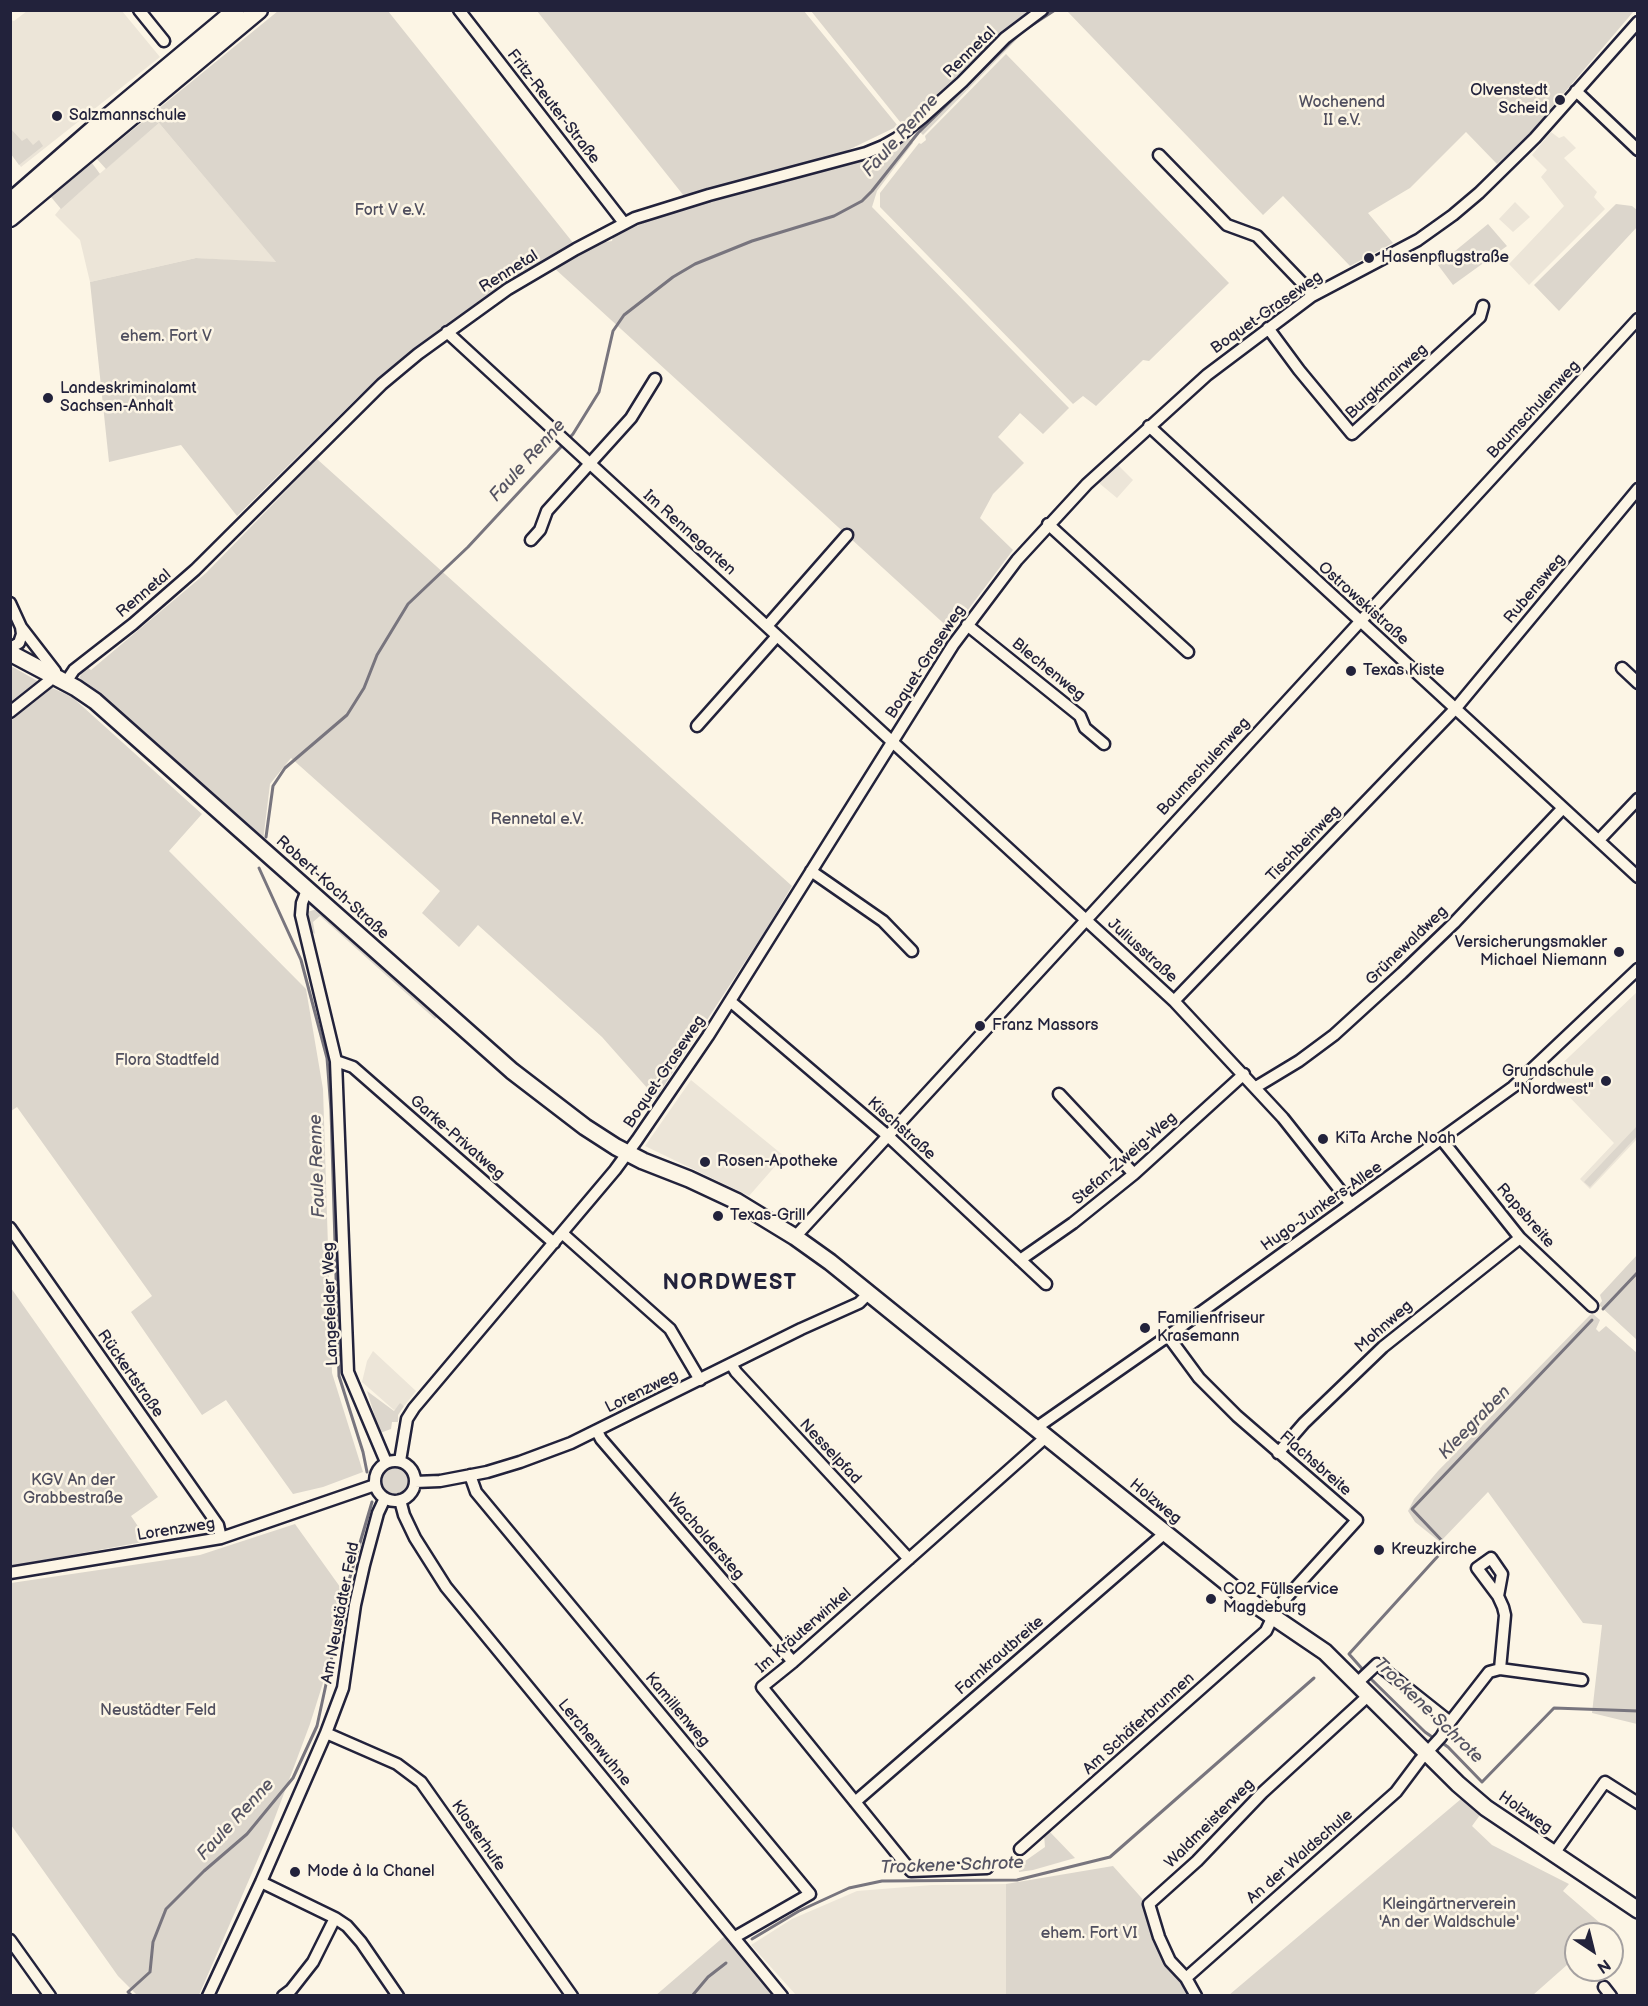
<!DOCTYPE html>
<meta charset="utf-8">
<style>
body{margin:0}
#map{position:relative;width:1648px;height:2006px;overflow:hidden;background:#fcf5e5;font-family:"Balsamiq Sans",sans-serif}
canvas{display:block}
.frame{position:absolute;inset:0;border:12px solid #22223b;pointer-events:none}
.north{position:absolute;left:1564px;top:1922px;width:60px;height:60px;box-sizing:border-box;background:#fcf5e5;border:2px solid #a5a1a1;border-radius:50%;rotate:145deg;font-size:16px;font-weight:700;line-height:24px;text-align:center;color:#22223b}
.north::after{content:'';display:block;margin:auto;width:21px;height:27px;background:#22223b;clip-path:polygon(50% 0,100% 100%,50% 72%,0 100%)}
</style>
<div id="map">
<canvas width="1648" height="2006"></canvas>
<div class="frame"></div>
<div class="north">N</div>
</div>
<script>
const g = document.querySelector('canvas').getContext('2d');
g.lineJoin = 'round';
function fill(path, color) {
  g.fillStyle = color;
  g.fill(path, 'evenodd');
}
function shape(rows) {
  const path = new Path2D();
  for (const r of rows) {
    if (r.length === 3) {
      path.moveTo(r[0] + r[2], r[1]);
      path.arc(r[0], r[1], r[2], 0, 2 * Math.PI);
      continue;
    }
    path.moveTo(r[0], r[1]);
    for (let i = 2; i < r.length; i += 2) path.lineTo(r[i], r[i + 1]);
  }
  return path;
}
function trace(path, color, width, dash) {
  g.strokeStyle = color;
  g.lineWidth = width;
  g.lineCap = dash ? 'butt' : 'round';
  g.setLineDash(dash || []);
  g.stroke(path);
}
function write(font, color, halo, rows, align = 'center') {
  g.font = font + ' "Balsamiq Sans",sans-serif';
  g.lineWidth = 5;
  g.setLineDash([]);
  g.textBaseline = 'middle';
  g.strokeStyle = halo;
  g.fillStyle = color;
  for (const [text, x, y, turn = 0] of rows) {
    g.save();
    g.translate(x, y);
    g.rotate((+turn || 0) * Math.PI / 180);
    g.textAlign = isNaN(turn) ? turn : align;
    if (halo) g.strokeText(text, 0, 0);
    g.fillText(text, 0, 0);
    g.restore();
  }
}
fill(shape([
 [27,11,122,11,160,57,21,167,11,154,11,20,14,21],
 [159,123,277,263,196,258,90,282,80,240,55,215,63,205],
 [1551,132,1559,138,1564,136,1576,148,1564,158,1597,192,1594,197,1605,209,1529,285,1509,264,1564,206,1541,177,1547,170,1532,155],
 [1515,202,1530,217,1513,232,1499,219],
 [1118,465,1133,480,1117,498,1099,483],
 [1637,992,1637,1139,1590,1189,1580,1179,1614,1143,1549,1076],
 [691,1080,784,1156,749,1196,645,1146],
 [373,1351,416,1391,405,1405,394,1410,362,1382,367,1361],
 [1006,1884,1006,1995,796,1995,751,1945,792,1919,857,1891,932,1885]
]), '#ece5d8');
fill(shape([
 [278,11,388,11,574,244,503,285,422,344,358,397,237,516,181,445,109,462,90,282,196,258,276,262,159,123,106,169,97,159],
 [537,11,804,11,898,126,842,153,684,196],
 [811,11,1032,11,1007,30,1003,30,997,36,997,41,906,124,901,123],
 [1067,11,1634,11,1529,134,1497,164,1466,132,1410,188,1368,213,1393,243,1350,266,1283,196,1263,215],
 [1019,31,1021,35,923,135,915,127],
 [1006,54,1229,283,1149,361,1143,360,1096,406,1083,396,1073,404,880,207,880,193,919,143,921,144,926,140,925,136],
 [10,128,22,141,27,138,33,145,39,140,43,146,19,165,11,154],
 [907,135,913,143,877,191,872,207,1069,408,1043,434,1020,413,998,437,1024,463,993,494,980,518,1013,550,952,631,553,267,599,243,612,241,613,237,652,219,701,203,711,202,860,160,889,149],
 [92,163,100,174,61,209,51,197],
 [1616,204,1632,206,1637,210,1637,227,1559,311,1534,285],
 [1488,224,1507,246,1453,285,1438,265],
 [317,459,792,886,765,931,656,1098,602,1037,478,925,459,947,422,913,440,891,291,758,270,784,263,841,79,679,83,670,87,667,91,670,206,573],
 [11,666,41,683,11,707],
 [48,686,72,697,202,814,169,851,306,989,323,1089,332,1373,363,1472,323,1487,293,1494,226,1400,202,1415,131,1312,152,1296,17,1107,11,1111,11,715],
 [317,909,439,1015,435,1019,320,916,313,922,315,934,309,930,307,912],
 [1637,1126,1637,1136,1590,1187,1584,1182],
 [1637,1255,1637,1340,1599,1305,1602,1301,1600,1295],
 [11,1288,158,1497,131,1516,148,1541,11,1566],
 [1593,1314,1600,1320,1596,1329,1599,1332,1606,1326,1637,1353,1637,1724,1592,1713,1602,1625,1583,1623,1488,1492,1440,1542,1415,1522,1408,1511,1414,1499,1438,1471,1590,1315],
 [367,1391,394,1411,400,1403,404,1406,398,1415,398,1422,392,1422,391,1429,380,1433],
 [395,1481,13],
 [295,1524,343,1591,329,1664,310,1724,268,1836,199,1995,137,1995,118,1976,11,1825,11,1583,200,1555],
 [1461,1799,1480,1815,1472,1826,1492,1845,1569,1884,1563,1891,1607,1929,1601,1934,1576,1934,1576,1957,1533,1995,1229,1995],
 [1049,1831,1075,1858,1033,1870,1019,1872,1018,1866,1045,1847,1044,1834],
 [1113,1866,1147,1904,1170,1964,1190,1995,1006,1996,1006,1884],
 [727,1934,779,1996,655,1996]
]), '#dcd6cc');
trace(shape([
 [1026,29,1055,10],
 [266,837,273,786,285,768,347,715,364,688,377,655,408,604,468,547,573,434,599,392,613,331,624,315,673,277,695,264,752,241,834,216,862,201,872,191,918,133,1020,33],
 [259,868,301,960,327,1058,331,1110,339,1376,363,1452,367,1472],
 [1603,1309,1638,1272],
 [1447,1546,1412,1509,1592,1320],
 [1435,1739,1425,1732,1372,1680,1349,1654,1438,1556],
 [1441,1742,1448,1747,1482,1782,1554,1708,1638,1711],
 [752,1939,799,1911,849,1888,882,1881,1017,1880,1110,1857,1314,1678],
 [132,1996,128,1992,150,1972,153,1942,166,1909,204,1871,247,1834,293,1778,317,1726,347,1587,372,1502],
 [692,1996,708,1977,726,1963]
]), '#78757e', 3);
const street = shape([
 [139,10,164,41],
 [459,10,624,223],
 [1576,91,1638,150],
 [1159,155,1227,225,1257,236,1307,288,1312,296],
 [1268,328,1299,370,1352,434,1480,317,1483,306],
 [447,332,1174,1001,1283,1118,1351,1204],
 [1149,426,1638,877],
 [1048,524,1188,652],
 [531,540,540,530,547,511,631,418,655,379],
 [10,603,21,627,22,634,19,643,10,648],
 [768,625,847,535],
 [967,625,1080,716,1085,728,1104,744],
 [1622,668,1638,683],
 [66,682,74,670,133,624,195,570,382,384,418,354,508,289,576,249,635,218,709,195,866,153,883,146,897,138,923,117,962,82,1005,38,1042,10],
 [10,712,49,681,55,671,21,627],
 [697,726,777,636],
 [1599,840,1638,799],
 [811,871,883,921,912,951],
 [307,890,302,903,301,915,336,1061,348,1372,386,1462],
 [730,1001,888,1136,1046,1284],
 [1174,1001,1456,708,1638,489],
 [336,1061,353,1067,554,1243],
 [1256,1087,1299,1061,1334,1035,1402,973,1454,923,1563,808],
 [1059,1094,1134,1174],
 [1442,1140,1520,1238,1592,1306],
 [10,1228,218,1525,221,1538],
 [562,1233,670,1329,700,1380],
 [795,1237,1638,319],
 [1020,1260,1073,1223,1134,1174,1244,1074],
 [731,1364,736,1372,909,1559],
 [1036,1428,1168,1336,1513,1087,1638,969],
 [597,1431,601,1439,793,1662],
 [1278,1453,1304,1423,1383,1347,1520,1238],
 [395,1481,20],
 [400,1461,407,1419,414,1408,615,1170,637,1140,708,1036,953,645,1017,560,1087,484,1207,375,1312,296,1418,240,1453,215,1479,193,1535,138,1638,22],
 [470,1475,476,1492,810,1894,735,1937],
 [415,1482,440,1481,487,1472,520,1462,571,1443,801,1329,859,1303,869,1293],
 [400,1500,404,1515,415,1538,446,1587,782,1996],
 [10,1573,221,1538,375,1485],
 [1498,1596,1477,1568,1491,1558,1502,1574,1498,1596,1503,1607,1505,1615,1500,1669],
 [1357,1683,1377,1664,1450,1722],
 [326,1733,397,1764,421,1782,572,1996],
 [855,1802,1165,1533],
 [1020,1849,1266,1631,1277,1608,1357,1520,1237,1416,1199,1378,1168,1336],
 [1553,1855,1605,1782,1638,1803],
 [987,1868,911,1871,762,1687,793,1662,1046,1437],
 [261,1882,335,1918,347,1926,361,1942,398,1996],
 [10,1940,50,1996],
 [1186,1978,1396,1792,1420,1760,1441,1737,1450,1722,1489,1672,1500,1669,1582,1680],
 [1604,1987,1611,1996],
 [208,1996,261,1882,326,1733,343,1688,355,1605,364,1565,378,1513,385,1498],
 [283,1996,291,1990,313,1962,335,1918],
 [1196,1996,1186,1978,1170,1961,1159,1937,1149,1904,1197,1861,1262,1793,1369,1695]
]);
const secondary = shape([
 [10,653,76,688,95,701,512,1071,585,1127,616,1147,643,1161,689,1179,736,1201,795,1237,830,1262,1247,1599,1325,1652,1458,1784,1486,1808,1638,1910]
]);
const primary = shape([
 [10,202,97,126,236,10],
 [10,218,259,10]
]);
trace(street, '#22223b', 15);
trace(secondary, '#22223b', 20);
trace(primary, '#22223b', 21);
trace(street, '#fcf5e5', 10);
trace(secondary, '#fcf5e5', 15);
trace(primary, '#fcf5e5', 16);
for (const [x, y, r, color] of [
 [1560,100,6,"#22223b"],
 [57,116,6,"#22223b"],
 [1369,258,6,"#22223b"],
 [48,398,6,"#22223b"],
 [1351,671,6,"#22223b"],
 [1619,952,6,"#22223b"],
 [980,1026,6,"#22223b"],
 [1606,1081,6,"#22223b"],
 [1323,1139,6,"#22223b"],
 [705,1162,6,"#22223b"],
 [718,1216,6,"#22223b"],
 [1145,1328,6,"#22223b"],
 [1379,1550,6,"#22223b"],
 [1211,1599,6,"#22223b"],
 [295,1872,6,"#22223b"]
]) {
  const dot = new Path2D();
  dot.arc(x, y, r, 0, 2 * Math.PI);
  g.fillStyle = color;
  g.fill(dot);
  trace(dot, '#fcf5e5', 2);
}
write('16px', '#22223b', '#fcf5e5', [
 ["Rennetal",970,53,-44],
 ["Fritz-Reuter-Straße",553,107,52],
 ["Rennetal",509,272,-32],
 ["Boquet-Graseweg",1267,313,-35],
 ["Burgkmairweg",1387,382,-42],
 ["Baumschulenweg",1534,410,-47],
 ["Im Rennegarten",689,533,42],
 ["Rubensweg",1535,589,-50],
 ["Rennetal",144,594,-40],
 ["Ostrowskistraße",1363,604,42],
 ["Boquet-Graseweg",926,662,-57],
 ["Blechenweg",1048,670,39],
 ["Baumschulenweg",1204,767,-47],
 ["Tischbeinweg",1304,844,-46],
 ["Robert-Koch-Straße",332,888,42],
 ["Grünewaldweg",1407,946,-44],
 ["Juliusstraße",1142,951,42],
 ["Boquet-Graseweg",665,1072,-56],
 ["Kischstraße",901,1129,42],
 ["Garke-Privatweg",457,1138,41],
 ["Stefan-Zweig-Weg",1125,1159,-41],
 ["Hugo-Junkers-Allee",1322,1207,-35],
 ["Rapsbreite",1525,1216,49],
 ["Langefelder Weg",331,1304,-92],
 ["Mohnweg",1384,1327,-41],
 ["Rückertstraße",130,1374,55],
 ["Lorenzweg",642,1392,-26],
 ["Nesselpfad",830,1452,47],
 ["Flachsbreite",1315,1464,41],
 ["Holzweg",1155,1502,39],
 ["Lorenzweg",176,1530,-9],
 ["Wacholdersteg",705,1537,49],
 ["Am Neustädter Feld",341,1613,-79],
 ["Im Kräuterwinkel",804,1631,-41],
 ["Farnkrautbreite",1000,1656,-41],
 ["Kamillenweg",677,1710,50],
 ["Am Schäferbrunnen",1139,1724,-42],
 ["Lerchenwuhne",594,1743,51],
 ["Holzweg",1525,1813,35],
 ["Waldmeisterweg",1210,1824,-45],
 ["Klosterhufe",478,1836,55],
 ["An der Waldschule",1300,1857,-41]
]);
write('16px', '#22223b', '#fcf5e5', [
 ["Olvenstedt",1548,91,"right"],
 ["Scheid",1548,109,"right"],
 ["Salzmannschule",69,116],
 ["Hasenpflugstraße",1381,258],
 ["Landeskriminalamt",60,389],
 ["Sachsen-Anhalt",60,407],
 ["Texas Kiste",1363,671],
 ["Versicherungsmakler",1607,943,"right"],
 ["Michael Niemann",1607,961,"right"],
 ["Franz Massors",992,1026],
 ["Grundschule",1594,1072,"right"],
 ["\"Nordwest\"",1594,1090,"right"],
 ["KiTa Arche Noah",1335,1139],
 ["Rosen-Apotheke",717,1162],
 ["Texas-Grill",730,1216],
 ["Familienfriseur",1157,1319],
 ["Krasemann",1157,1337],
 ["Kreuzkirche",1391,1550],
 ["CO2 Füllservice",1223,1590],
 ["Magdeburg",1223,1608],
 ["Mode à la Chanel",307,1872]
], 'left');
write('16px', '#504f5f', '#fcf5e5', [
 ["Wochenend",1342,103],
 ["II e.V.",1342,121],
 ["Fort V e.V.",390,211],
 ["ehem. Fort V",166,337],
 ["Rennetal e.V.",537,820],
 ["Flora Stadtfeld",167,1061],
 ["KGV An der",73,1481],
 ["Grabbestraße",73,1499],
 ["Neustädter Feld",158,1711],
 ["Kleingärtnerverein",1449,1905],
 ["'An der Waldschule'",1449,1923],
 ["ehem. Fort VI",1089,1934]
]);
write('italic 18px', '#545362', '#fcf5e5', [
 ["Faule Renne",901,136,-48],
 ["Faule Renne",528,461,-48],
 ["Faule Renne",318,1166,-92],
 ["Kleegraben",1475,1423,-46],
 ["Trockene Schrote",1428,1711,44],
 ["Faule Renne",236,1820,-47],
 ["Trockene Schrote",952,1866,-2]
]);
g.letterSpacing = '1.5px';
write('bold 22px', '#22223b', '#fcf5e5', [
 ["NORDWEST",730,1283]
]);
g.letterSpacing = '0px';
</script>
